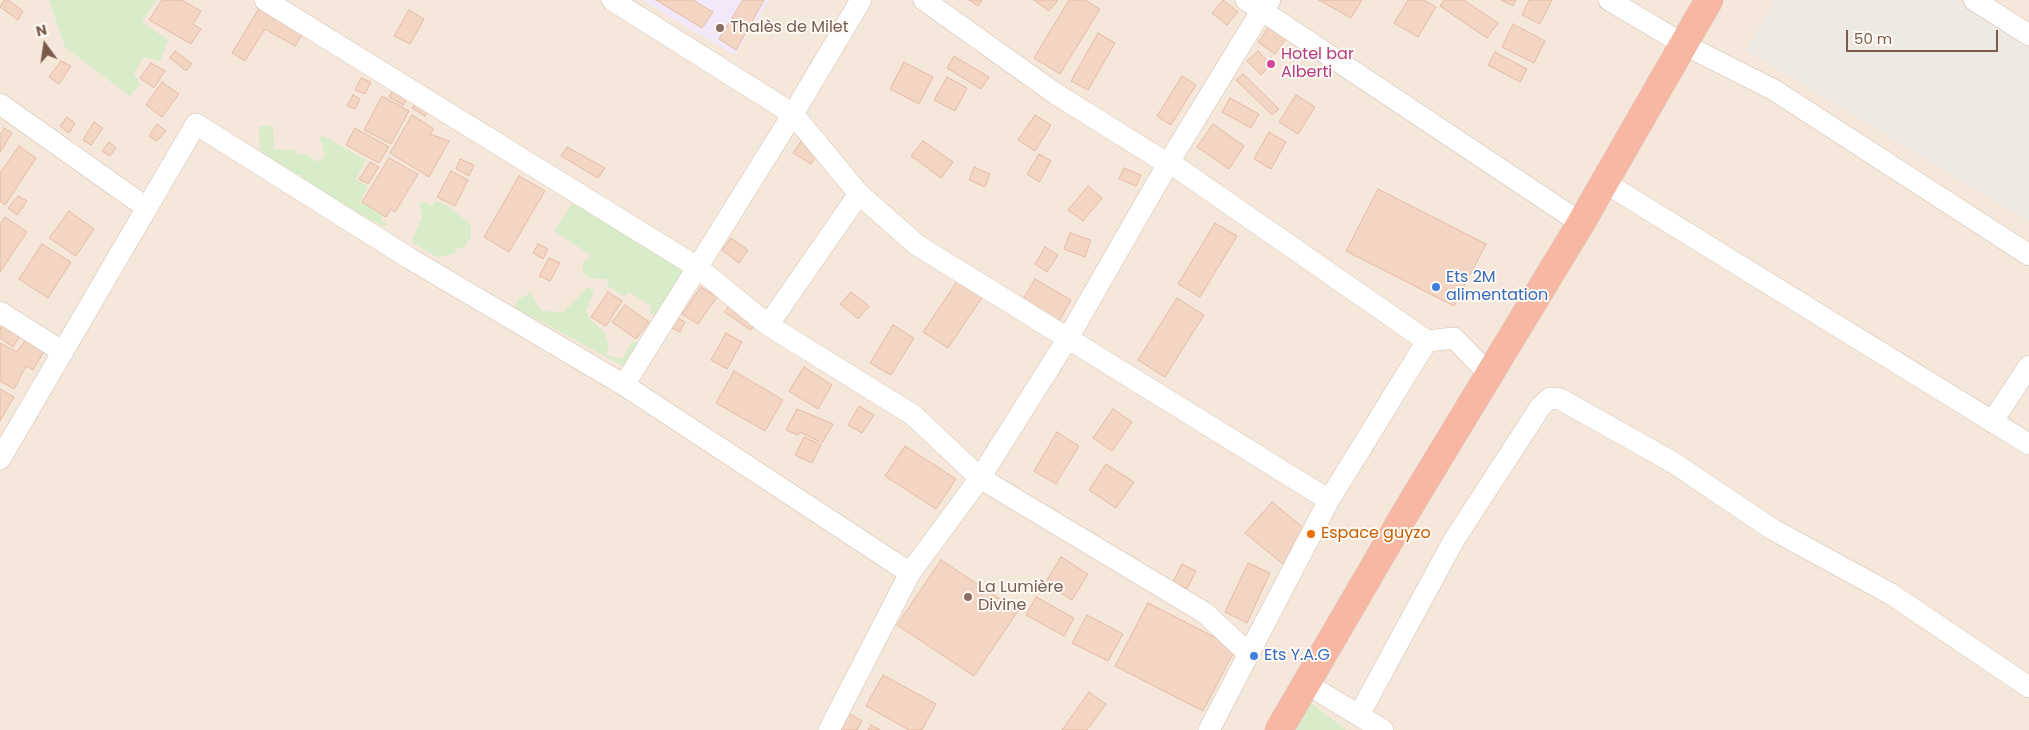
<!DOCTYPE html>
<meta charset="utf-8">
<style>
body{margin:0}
#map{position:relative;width:2029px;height:730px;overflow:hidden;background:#fdf6ec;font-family:Poppins,sans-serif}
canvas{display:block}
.north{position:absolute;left:20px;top:20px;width:50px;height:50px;-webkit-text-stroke:4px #fffaf3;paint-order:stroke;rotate:346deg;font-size:14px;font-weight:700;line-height:20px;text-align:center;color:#7a5c4d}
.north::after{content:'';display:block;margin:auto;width:18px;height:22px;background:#7a5c4d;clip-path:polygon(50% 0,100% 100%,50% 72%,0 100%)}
.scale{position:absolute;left:1846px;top:30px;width:152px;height:22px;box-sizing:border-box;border:2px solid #7a5c4d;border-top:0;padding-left:6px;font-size:15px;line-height:18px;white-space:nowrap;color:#7a5c4d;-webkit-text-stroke:4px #fffaf3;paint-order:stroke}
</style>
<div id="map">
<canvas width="2029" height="730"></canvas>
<div class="north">N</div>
<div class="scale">50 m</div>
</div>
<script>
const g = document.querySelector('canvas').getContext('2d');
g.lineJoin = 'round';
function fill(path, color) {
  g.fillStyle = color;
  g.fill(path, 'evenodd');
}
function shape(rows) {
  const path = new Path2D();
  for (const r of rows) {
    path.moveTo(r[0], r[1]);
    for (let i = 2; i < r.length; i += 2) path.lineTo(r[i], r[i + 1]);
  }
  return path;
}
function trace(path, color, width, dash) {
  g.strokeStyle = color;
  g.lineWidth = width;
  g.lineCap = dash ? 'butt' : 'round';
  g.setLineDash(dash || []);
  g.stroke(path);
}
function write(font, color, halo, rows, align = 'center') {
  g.font = font + ' Poppins,sans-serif';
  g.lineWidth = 4;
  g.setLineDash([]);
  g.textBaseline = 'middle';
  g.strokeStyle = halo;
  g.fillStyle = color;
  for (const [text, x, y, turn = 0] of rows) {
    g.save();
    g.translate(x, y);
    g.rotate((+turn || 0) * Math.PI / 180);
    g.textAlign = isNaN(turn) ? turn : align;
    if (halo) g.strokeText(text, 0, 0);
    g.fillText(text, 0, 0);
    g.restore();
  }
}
fill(shape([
 [0,0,2029,0,2029,730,0,730]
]), '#f5e8da');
fill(shape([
 [1775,0,1954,0,2029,46,2029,222,1746,50]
]), '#efe9e4');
fill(shape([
 [642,0,769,0,735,55]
]), '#f3e8fa');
fill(shape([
 [49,0,156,0,142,22,168,40,160,61,143,57,134,73,140,84,130,96,65,47],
 [273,125,274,149,294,150,299,155,306,154,318,162,325,156,320,136,325,137,366,160,356,179,368,186,360,202,383,216,381,220,387,224,385,227,315,190,309,190,301,175,289,173,260,154,259,127],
 [579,194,690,270,663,315,650,314,651,306,629,292,624,296,609,287,606,279,592,279,582,273,584,261,592,256,554,231],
 [420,201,433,205,436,201,446,205,471,225,471,237,464,247,457,249,454,254,437,257,411,242,422,217],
 [588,287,594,291,586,311,591,320,605,333,609,348,606,355,622,359,633,341,638,342,625,367,514,307,519,299,530,293,542,311,564,312],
 [1310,702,1346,730,1295,730]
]), '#d8ecc9');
const building = shape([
 [4,0,8,0,23,11,18,20,0,7,4,0],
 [162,0,182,0,201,11,193,24,201,29,191,44,149,20,162,0],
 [656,0,693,0,713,12,702,28,656,0],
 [743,0,764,0,736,50,719,39,743,0],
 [969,0,982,0,978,6,969,0],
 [1034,0,1058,0,1049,11,1034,0],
 [1069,0,1085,0,1100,9,1060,74,1034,58,1069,0],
 [1223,0,1238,12,1227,25,1212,13,1223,0],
 [1319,0,1362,0,1351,18,1319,0],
 [1408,0,1424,0,1436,7,1418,37,1394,23,1408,0],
 [1444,0,1464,0,1498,23,1487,38,1440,6,1444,0],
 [1501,0,1516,0,1513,6,1501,0],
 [1529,0,1552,0,1540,24,1522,15,1529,0],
 [261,5,304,31,295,46,265,29,245,61,232,53,261,5],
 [409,10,424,19,410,44,394,36,409,10],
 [1513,24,1545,41,1534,63,1502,47,1513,24],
 [1269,27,1286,39,1275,54,1258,42,1269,27],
 [1098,33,1115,43,1088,90,1071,81,1098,33],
 [175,51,192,64,186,71,170,58,175,51],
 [1258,51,1271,64,1261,75,1247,61,1258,51],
 [1495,52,1527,69,1520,82,1488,65,1495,52],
 [954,56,989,77,981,89,947,68,954,56],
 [61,61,71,66,59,84,49,77,61,61],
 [904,62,933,77,919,104,890,89,904,62],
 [151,63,165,71,154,88,140,78,151,63],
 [1243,74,1279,109,1272,115,1236,80,1243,74],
 [1182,76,1196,85,1171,125,1157,116,1182,76],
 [947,77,967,88,955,111,934,100,947,77],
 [361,78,371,82,365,94,355,90,361,78],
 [162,82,179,94,162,117,146,105,162,82],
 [396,85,410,93,403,105,389,97,396,85],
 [353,95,360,99,355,109,347,106,353,95],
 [1296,95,1315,107,1298,134,1279,122,1296,95],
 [382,96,409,111,391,144,364,130,382,96],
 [419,98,431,105,425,116,412,108,419,98],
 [1230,98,1259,114,1251,128,1222,112,1230,98],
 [412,115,434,129,430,134,449,141,429,177,390,153,412,115],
 [1035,115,1051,125,1035,151,1018,140,1035,115],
 [67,117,75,123,69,133,60,126,67,117],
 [94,122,103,128,91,145,83,140,94,122],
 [157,124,166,131,157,141,149,136,157,124],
 [1213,124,1244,146,1229,169,1197,147,1213,124],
 [4,128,12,133,0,152,0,135,4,128],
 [355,128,389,147,379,163,346,145,355,128],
 [1269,132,1286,142,1271,169,1254,159,1269,132],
 [801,141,818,153,811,164,793,153,801,141],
 [923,141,953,162,941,178,911,156,923,141],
 [109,142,116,148,110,156,102,151,109,142],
 [19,146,36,158,5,205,0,201,0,173,19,146],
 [567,147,605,168,598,178,561,156,567,147],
 [1039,154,1051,161,1039,182,1027,174,1039,154],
 [389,158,418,174,395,212,391,209,386,217,362,202,389,158],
 [460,159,474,165,469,176,456,169,460,159],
 [370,162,379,167,368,184,359,179,370,162],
 [974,167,990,174,985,187,969,180,974,167],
 [1124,168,1141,175,1136,186,1119,179,1124,168],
 [451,171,468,180,455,206,437,197,451,171],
 [519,176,545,191,509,252,484,237,519,176],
 [1088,186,1102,198,1083,221,1068,210,1088,186],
 [1378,189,1486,244,1454,306,1346,251,1378,189],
 [18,196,27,201,17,215,8,208,18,196],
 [69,211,94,229,76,256,49,238,69,211],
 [5,217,27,232,0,272,0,224,5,217],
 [1215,223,1237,236,1200,297,1178,284,1215,223],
 [1070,233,1091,240,1085,257,1064,249,1070,233],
 [731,238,748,250,739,263,722,250,731,238],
 [42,244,71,262,48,298,19,279,42,244],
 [538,244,548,249,543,259,533,253,538,244],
 [1045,247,1058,255,1047,272,1035,264,1045,247],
 [549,258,560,263,550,281,539,276,549,258],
 [1035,279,1071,300,1059,321,1022,301,1035,279],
 [958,280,983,296,948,348,923,332,958,280],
 [701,287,717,297,698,324,682,314,701,287],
 [608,292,622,301,606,326,591,317,608,292],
 [851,292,869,306,858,319,840,304,851,292],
 [1177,298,1204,315,1165,377,1138,360,1177,298],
 [731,303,757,322,751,330,724,312,731,303],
 [625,305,649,322,636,339,612,322,625,305],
 [675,317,685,322,680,332,670,327,675,317],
 [5,322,22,333,13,347,0,338,0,329,5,322],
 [893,325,914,338,891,375,870,363,893,325],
 [726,333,742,342,727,369,711,360,726,333],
 [26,339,45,350,33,370,26,366,14,389,0,381,0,343,17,352,26,339],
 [804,367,832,385,818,409,789,391,804,367],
 [734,371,783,400,765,431,716,403,734,371],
 [0,389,14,397,0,421,0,389],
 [859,406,874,415,862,433,848,425,859,406],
 [797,409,833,424,822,443,800,432,798,435,786,430,797,409],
 [1113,409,1132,422,1112,451,1093,438,1113,409],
 [1057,432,1079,446,1056,484,1034,471,1057,432],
 [804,437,821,445,812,463,795,455,804,437],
 [905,446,956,479,936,509,885,476,905,446],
 [1106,464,1134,482,1116,508,1089,490,1106,464],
 [1272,502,1311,534,1284,565,1245,533,1272,502],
 [1061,557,1088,574,1072,600,1045,583,1061,557],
 [941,560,1018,611,974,676,897,625,941,560],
 [1248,563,1270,573,1247,623,1225,612,1248,563],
 [1182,564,1196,571,1187,589,1173,582,1182,564],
 [1036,597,1074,618,1064,636,1026,615,1036,597],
 [1148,603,1236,648,1203,711,1115,666,1148,603],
 [1087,615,1123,634,1108,661,1072,643,1087,615],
 [883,675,936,704,922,730,909,730,866,706,883,675],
 [1089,692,1106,704,1087,730,1062,730,1089,692],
 [846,712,862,721,857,730,836,730,846,712],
 [871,725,880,730,868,730,871,725]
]);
fill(building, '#f3d5c3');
trace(building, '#e6bba3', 1);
const street = shape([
 [265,0,697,267,768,325,913,415,980,478,1205,613,1249,654],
 [612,0,793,114,859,194,917,245,1329,500],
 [924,0,1056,94,1160,159,1169,162,1427,341,1454,338,1489,374],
 [1246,0,1581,223],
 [1609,0,1683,44,1774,90,2029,255],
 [1974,0,2029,35],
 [0,104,147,208],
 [1604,182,2029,444],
 [0,312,63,352],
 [768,325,859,194],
 [624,385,793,114,861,0],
 [1992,422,2029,366],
 [0,459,196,124,409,258,624,385,910,573],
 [1307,684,1383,730],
 [1359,715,1454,540,1541,406,1550,398,1560,399,1674,463,1772,529,1891,594,2029,687],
 [829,730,910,573,980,478,1068,338,1169,162,1262,10,1270,0],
 [1209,730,1329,500,1427,341]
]);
const highway = shape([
 [1279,730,1406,512,1581,223,1709,0]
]);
trace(street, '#d1beb0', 22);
trace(highway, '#dad1cd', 29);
trace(street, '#fff', 21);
trace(highway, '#f7b7a3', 28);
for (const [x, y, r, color] of [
 [720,28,5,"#8d6e63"],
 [1271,64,5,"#d1479c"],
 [1436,287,5,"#3f7fe0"],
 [1311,534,5,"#e8710a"],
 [968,597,5,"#8d6e63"],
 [1254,656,5,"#3f7fe0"]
]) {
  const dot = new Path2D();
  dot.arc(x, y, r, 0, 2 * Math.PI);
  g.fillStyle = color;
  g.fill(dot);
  trace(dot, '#fffaf3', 2);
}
write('16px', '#785e54', '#fffaf3', [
 ["Thalès de Milet",730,28],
 ["La Lumière",978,588],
 ["Divine",978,606]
], 'left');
write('16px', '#b23c85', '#fffaf3', [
 ["Hotel bar",1281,55],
 ["Alberti",1281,73]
], 'left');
write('16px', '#366cbe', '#fffaf3', [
 ["Ets 2M",1446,278],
 ["alimentation",1446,296],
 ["Ets Y.A.G",1264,656]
], 'left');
write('16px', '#c56008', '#fffaf3', [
 ["Espace guyzo",1321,534]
], 'left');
</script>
